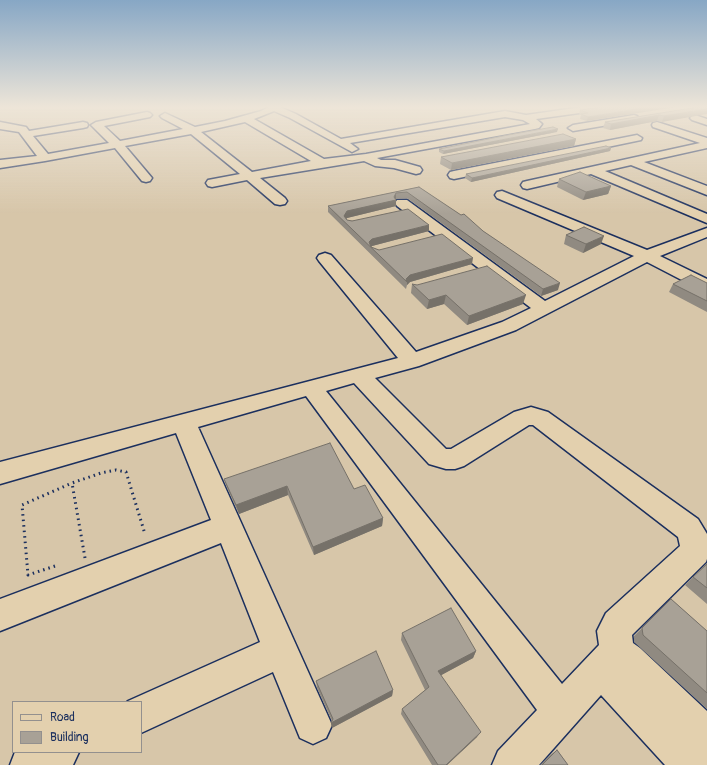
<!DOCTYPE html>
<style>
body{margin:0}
#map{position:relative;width:707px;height:765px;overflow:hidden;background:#d7c6a9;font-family:Pangolin,sans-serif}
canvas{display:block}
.legend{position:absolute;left:12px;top:701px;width:130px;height:52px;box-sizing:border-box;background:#e3d0ae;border:1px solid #93908e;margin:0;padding:5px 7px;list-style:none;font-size:12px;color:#1b2f5e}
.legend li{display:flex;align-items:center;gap:8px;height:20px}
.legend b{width:20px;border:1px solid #93908e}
</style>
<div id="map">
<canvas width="707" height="765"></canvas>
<ul class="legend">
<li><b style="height:5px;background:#e3d0ae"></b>Road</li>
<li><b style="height:11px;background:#a8a196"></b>Building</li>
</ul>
</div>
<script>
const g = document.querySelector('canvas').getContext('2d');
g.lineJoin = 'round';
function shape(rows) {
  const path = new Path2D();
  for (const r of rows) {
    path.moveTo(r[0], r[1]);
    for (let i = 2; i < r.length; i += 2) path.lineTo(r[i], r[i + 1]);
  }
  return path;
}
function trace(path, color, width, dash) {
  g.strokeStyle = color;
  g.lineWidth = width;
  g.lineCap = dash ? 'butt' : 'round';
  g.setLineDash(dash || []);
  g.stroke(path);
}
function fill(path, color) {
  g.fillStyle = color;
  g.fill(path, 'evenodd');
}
const minor = shape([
 [269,107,280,107,296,114,341,139,505,111,526,115,582,107,605,107,601,110,536,119,542,124,539,128,535,129,377,158,381,160,395,160,420,167,422,170,420,173,416,174,394,168,375,166,364,161,260,178,285,198,287,201,285,204,280,205,275,204,247,180,212,187,208,186,206,183,208,180,240,174,191,134,125,146,152,178,150,181,146,182,142,181,115,148,45,161,0,168,0,160,37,156,19,132,0,129,0,122,26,127,29,131,83,122,87,123,88,125,87,127,83,128,33,136,48,154,109,143,91,125,96,122,147,112,150,113,152,115,150,117,104,126,120,141,183,129,162,118,160,116,165,113,195,127,225,121,261,111,269,107],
 [274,111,290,118,352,152,358,149,350,143,505,117,523,120,530,124,366,154,324,159,254,119,274,111],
 [245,122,311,161,252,172,201,132,245,122],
 [634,115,637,116,639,118,637,120,573,131,568,128,573,125,634,115],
 [695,115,707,119,707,125,692,120,690,118,692,116,695,115],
 [657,122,707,138,707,148,644,162,707,186,707,195,631,165,605,171,707,214,707,223,591,174,527,189,523,188,521,185,523,182,527,181,700,143,653,127,652,125,653,123,657,122],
 [637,135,642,138,641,140,454,179,450,178,448,175,450,172,454,171,637,135],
 [502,191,647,250,707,228,707,237,660,256,707,279,707,291,701,290,647,262,516,330,419,366,375,378,446,449,451,449,514,412,531,407,548,412,698,519,707,534,707,559,706,562,632,635,633,643,640,648,707,711,707,765,665,765,601,695,539,765,492,765,498,751,537,710,306,396,198,427,332,725,326,738,313,744,300,738,273,672,141,733,141,702,127,702,128,701,260,642,221,543,0,631,0,599,211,520,176,433,0,484,0,462,398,358,319,261,317,258,319,255,325,253,331,255,416,352,502,322,531,308,397,206,395,203,397,200,407,200,545,301,634,256,497,198,495,195,497,192,502,191],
 [354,383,429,464,446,469,455,469,464,466,529,425,533,425,678,537,680,546,606,613,597,631,599,645,562,684,326,391,354,383],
 [15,752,79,752,73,765,10,765,15,752]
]);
trace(minor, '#1b2f5e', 3);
trace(shape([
 [85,558,72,483,101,473,116,470,126,472,145,534],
 [55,566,28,575,22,505,72,483]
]), '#1b2f5e', 3, [1.5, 4]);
fill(minor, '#e3d0ae');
fill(shape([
 [601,107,587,121,580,119,581,115,579,115,580,110],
 [698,107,662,122,657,121,610,130,603,128,605,122],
 [557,132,443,154,439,152,439,149],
 [576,139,574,146,451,170,440,164,441,157],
 [611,148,610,151,471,182,465,178,466,174],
 [559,179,611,186,608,194,583,200,557,187],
 [419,187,483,231,558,290,541,296,407,198,396,199,396,206,347,218,346,219,347,220,429,231,372,246,371,247,379,250,472,264,410,282,407,285,406,289,328,212,328,206],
 [566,235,601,244,583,253,564,244],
 [707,283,707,312,669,292,673,284],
 [412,284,523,304,467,325,444,304,427,309,411,293],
 [224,479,354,489,383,518,382,526,314,555,288,495,239,514,227,488],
 [707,563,707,604,685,585],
 [671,599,707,631,707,709,634,642,634,636],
 [402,633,476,651,473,658,441,675,477,737,447,765,432,765,401,714,402,709,425,690,401,640],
 [316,681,393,690,392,696,332,728,331,723,332,721,317,688],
 [557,750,568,765,540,765,550,755]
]), '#908a81');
fill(shape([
 [649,107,677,107,587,121,588,117],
 [707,109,707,114,662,122,664,116],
 [659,115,657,121,610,130,611,124],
 [558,129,557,132,443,154,444,151],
 [576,139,574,146,451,170,452,163],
 [611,148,610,151,471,182,472,178],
 [611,186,608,194,583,200,586,192],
 [396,193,396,206,347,218,344,222,344,216,347,211,394,197],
 [429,225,429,231,372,246,371,247,369,242,372,239],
 [604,236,601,244,583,253,586,244],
 [473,258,472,264,410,282,407,285,407,282,406,279,410,275],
 [560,283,558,290,541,296,543,289],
 [446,295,444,304,427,309,429,300],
 [526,295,523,304,467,325,469,316],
 [287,486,288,495,239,514,236,505],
 [383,518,382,526,314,555,313,547],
 [476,651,473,658,436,678,438,671],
 [393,690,392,696,332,728,331,723],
 [481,732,477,737,447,765,446,765]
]), '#767169');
const building = shape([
 [601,107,649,107,588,117,581,114,588,113,580,110,601,107],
 [698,107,707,107,707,109,664,116,659,115,611,124,605,122,698,107],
 [553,127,558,129,444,151,439,149,508,135,553,127],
 [563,134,576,139,452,163,441,157,563,134],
 [606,146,611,148,472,178,466,174,606,146],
 [580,172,611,186,586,192,559,179,580,172],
 [419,187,461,215,464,214,483,231,560,283,543,289,407,192,396,193,394,197,396,200,347,211,344,216,347,220,352,221,408,209,429,225,372,239,369,242,371,247,379,250,442,234,473,258,410,275,406,279,407,282,328,206,419,187],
 [584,227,604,236,586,244,566,235,584,227],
 [487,266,526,295,469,316,446,295,429,300,412,284,417,285,487,266],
 [691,275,707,283,707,301,673,284,691,275],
 [330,443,354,489,365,485,383,518,313,547,287,486,236,505,224,479,330,443],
 [707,564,707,588,693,577,707,564],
 [671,599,707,631,707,693,643,635,642,628,671,599],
 [451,608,476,651,438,671,481,732,446,765,438,765,402,709,429,687,402,633,451,608],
 [376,651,393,690,331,723,333,719,316,681,376,651],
 [557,750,568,765,542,765,557,750]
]);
fill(building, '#a8a196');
trace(building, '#767169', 1);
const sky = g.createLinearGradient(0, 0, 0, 214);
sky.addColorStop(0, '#87a7c5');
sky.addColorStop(0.5, '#ede5d8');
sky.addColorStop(1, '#ede5d800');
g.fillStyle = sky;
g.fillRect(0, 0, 707, 214);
</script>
